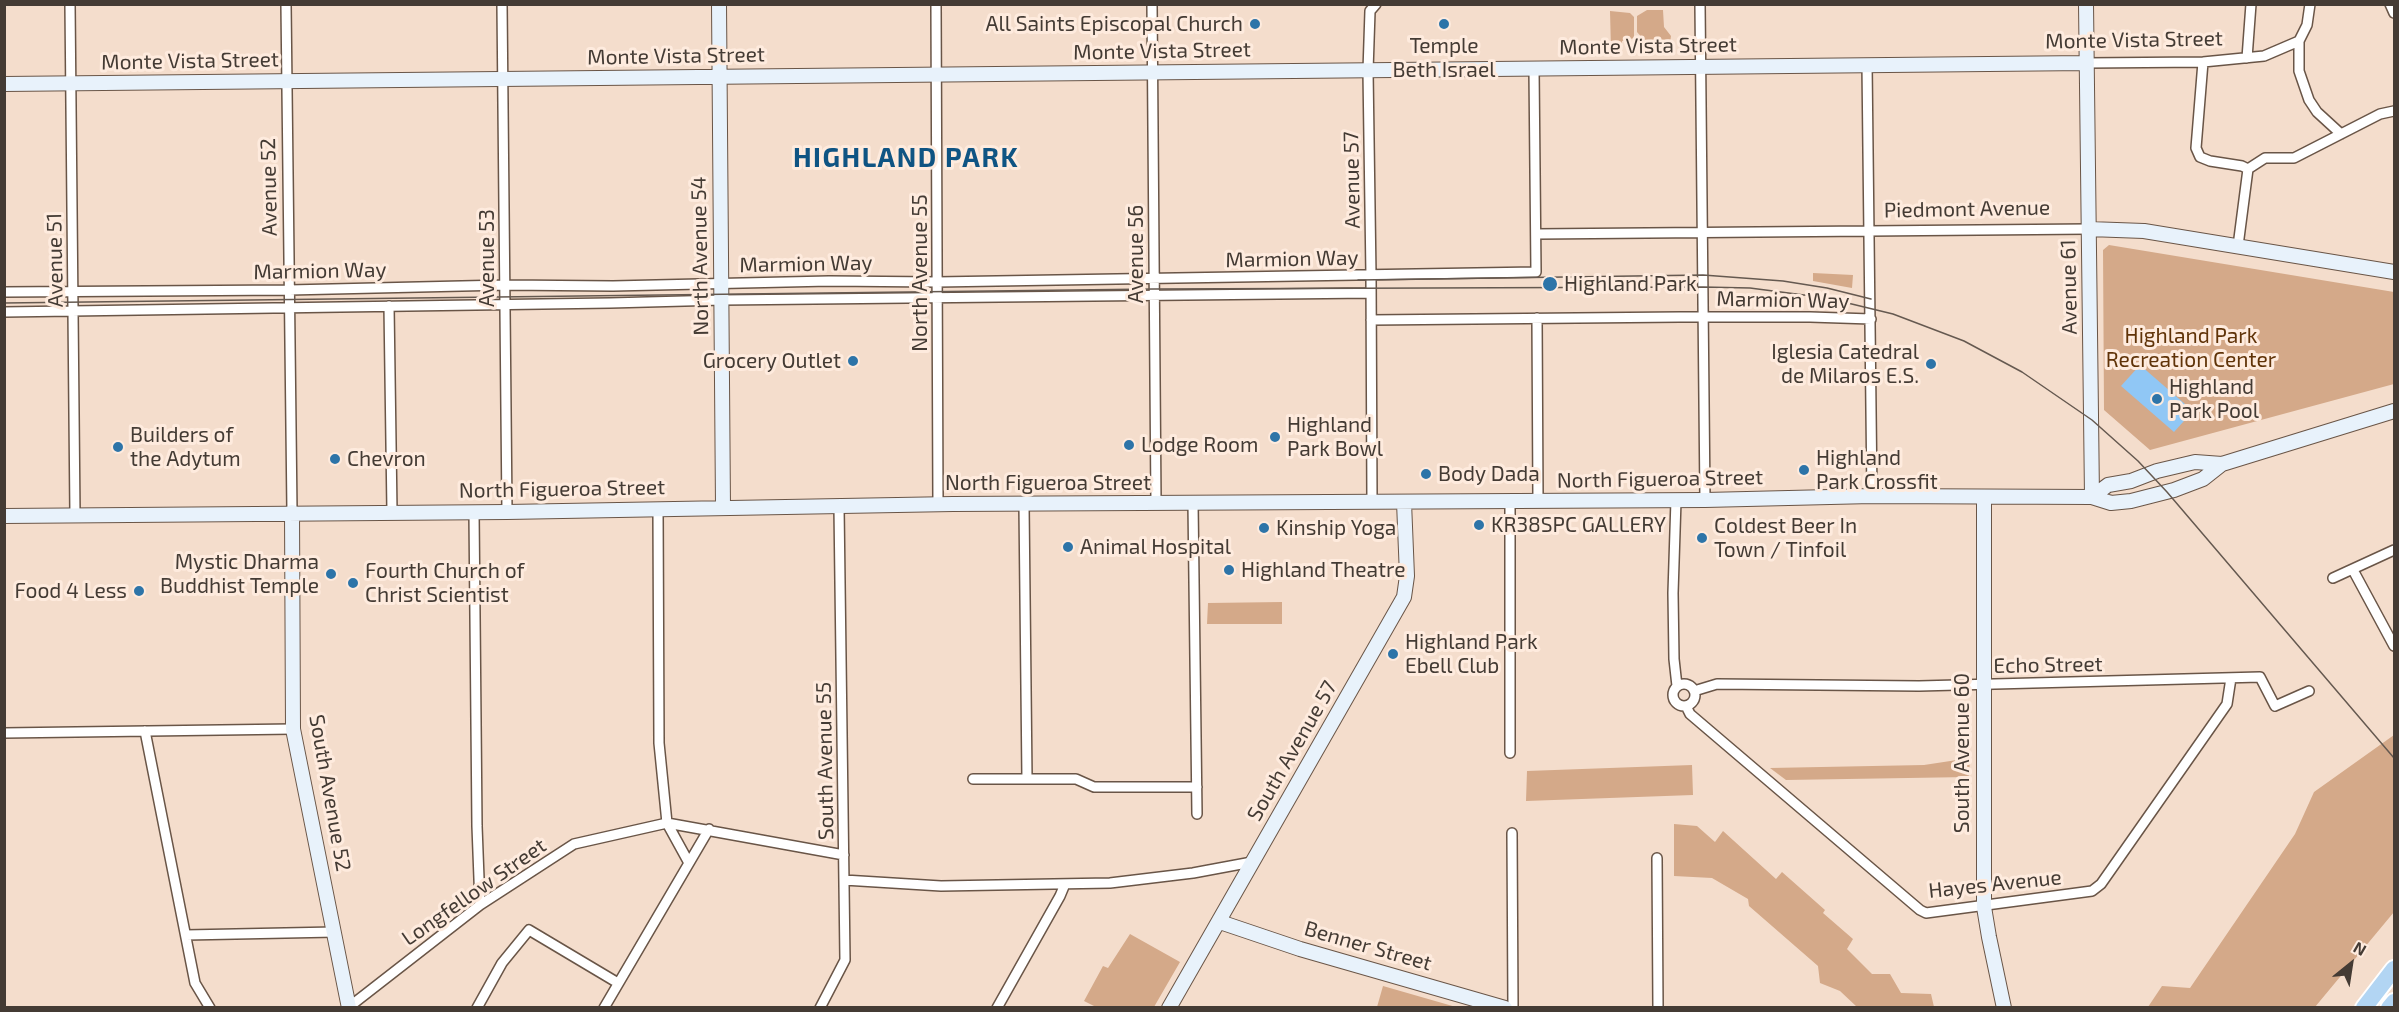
<!DOCTYPE html>
<style>
body{margin:0}
#map{position:relative;width:2399px;height:1012px;overflow:hidden;background:#f4ddcc;font-family:"Exo 2",sans-serif}
canvas{display:block}
.frame{position:absolute;inset:0;border:6px solid #443b34;pointer-events:none}
.north{position:absolute;left:2321px;top:934px;width:60px;height:60px;-webkit-text-stroke:4px #feebde;paint-order:stroke;rotate:30deg;font-size:16px;font-weight:700;line-height:24px;text-align:center;color:#443b34}
.north::after{content:'';display:block;margin:auto;width:21px;height:27px;background:#443b34;clip-path:polygon(50% 0,100% 100%,50% 72%,0 100%)}
</style>
<div id="map">
<canvas width="2399" height="1012"></canvas>
<div class="frame"></div>
<div class="north">N</div>
</div>
<script>
const g = document.querySelector('canvas').getContext('2d');
g.lineJoin = 'round';
function fill(path, color) {
  g.fillStyle = color;
  g.fill(path, 'evenodd');
}
function shape(rows) {
  const path = new Path2D();
  for (const r of rows) {
    if (r.length === 3) {
      path.moveTo(r[0] + r[2], r[1]);
      path.arc(r[0], r[1], r[2], 0, 2 * Math.PI);
      continue;
    }
    path.moveTo(r[0], r[1]);
    for (let i = 2; i < r.length; i += 2) path.lineTo(r[i], r[i + 1]);
  }
  return path;
}
function trace(path, color, width, dash) {
  g.strokeStyle = color;
  g.lineWidth = width;
  g.lineCap = dash ? 'butt' : 'round';
  g.setLineDash(dash || []);
  g.stroke(path);
}
function write(font, color, halo, rows, align = 'center') {
  g.font = font + ' "Exo 2",sans-serif';
  g.lineWidth = 6;
  g.setLineDash([]);
  g.textBaseline = 'middle';
  g.strokeStyle = halo;
  g.fillStyle = color;
  for (const [text, x, y, turn = 0] of rows) {
    g.save();
    g.translate(x, y);
    g.rotate((+turn || 0) * Math.PI / 180);
    g.textAlign = isNaN(turn) ? turn : align;
    if (halo) g.strokeText(text, 0, 0);
    g.fillText(text, 0, 0);
    g.restore();
  }
}
fill(shape([
 [1647,10,1663,10,1664,27,1671,36,1669,50,1648,50,1645,41,1637,32,1637,16],
 [1610,11,1630,13,1634,17,1634,38,1622,41,1621,50,1611,50],
 [2109,245,2394,292,2394,384,2150,450,2104,410,2103,250],
 [1813,273,1853,275,1852,288,1813,281],
 [1282,602,1282,624,1207,624,1208,603],
 [2394,735,2394,912,2315,1007,2148,1007,2162,986,2190,988,2295,834,2314,792],
 [1970,758,1969,777,1786,780,1770,768,1924,765],
 [1692,765,1693,795,1526,801,1527,771],
 [1674,824,1697,826,1715,842,1723,831,1776,879,1782,872,1825,910,1823,913,1853,939,1847,949,1872,974,1890,974,1901,993,1931,994,1934,1007,1857,1007,1840,991,1820,983,1818,966,1749,906,1748,899,1712,878,1674,876],
 [1130,934,1180,962,1154,1007,1096,1007,1084,1001,1103,966,1108,968],
 [1383,986,1456,1007,1377,1007]
]), '#d4a989');
fill(shape([
 [2140,365,2193,411,2174,432,2121,386]
]), '#90c7f5');
const street = shape([
 [70,4,75,515],
 [286,4,292,512],
 [502,4,507,512],
 [936,4,938,505],
 [1152,4,1156,503],
 [1700,4,1705,500],
 [2390,4,2394,13],
 [2299,41,2299,71,2309,100,2317,112,2341,134],
 [2247,58,2251,4],
 [2203,62,2196,148,2200,157,2210,161,2242,166,2248,169,2265,158,2294,158,2380,114,2394,111],
 [2087,63,2203,62,2264,56,2299,41,2307,25,2310,4],
 [1867,64,1872,496],
 [1537,234,2089,229],
 [2238,246,2248,169],
 [4,292,289,290,505,285,613,286,829,281,937,282,1536,272,1534,69],
 [389,306,392,512],
 [4,312,610,303,722,300,1371,293],
 [1537,318,1538,501],
 [1371,320,1680,317,1810,317,1871,319],
 [1676,500,1673,593,1674,659,1677,686],
 [1510,501,1510,753],
 [1372,502,1371,276,1368,71,1370,11,1376,4],
 [1193,503,1197,814],
 [1024,505,1027,779],
 [658,509,659,743,667,823,689,863],
 [474,512,477,826,480,905],
 [2353,570,2394,646],
 [2333,578,2394,550],
 [1684,695,11],
 [1694,691,1717,684,1919,686,2260,677,2275,706,2309,691],
 [1686,706,1690,714,1920,910,1926,913,2092,891,2101,884,2227,704,2231,678],
 [145,731,195,983,210,1008],
 [4,733,293,729],
 [973,779,1076,779,1094,787,1197,787],
 [1512,833,1513,1008],
 [1657,858,1658,1008],
 [844,880,941,886,1110,883,1193,873,1252,862],
 [186,935,335,932],
 [349,1007,480,905,574,844,667,823,844,855],
 [477,1008,502,963,529,930,618,983],
 [604,1008,709,829],
 [820,1008,845,960,839,507],
 [997,1008,1060,896,1065,884]
]);
const secondary = shape([
 [719,4,723,507],
 [2086,4,2092,497],
 [4,84,2087,63],
 [2089,229,2144,231,2394,272],
 [2092,497,2108,485,2131,481,2157,471,2195,462,2222,464],
 [1984,498,1984,907,1989,937,2004,1008],
 [292,512,293,729,349,1008],
 [4,516,507,512,953,504,1705,500,1872,496,2092,497,2111,503,2131,501,2174,490,2203,479,2222,464,2394,411],
 [1220,922,1300,949,1505,1008],
 [1169,1008,1404,597,1407,576,1404,502]
]);
const highway = shape([
 [2364,1008,2394,969],
 [2389,1008,2394,1002]
]);
trace(street, '#695547', 12);
trace(secondary, '#695547', 16);
trace(highway, '#fff', 20);
trace(street, '#fff', 9);
trace(secondary, '#e8f2fb', 14);
trace(highway, '#b2d5f3', 16);
trace(shape([
 [1358,280,1703,275,1783,281,1827,288,1871,299],
 [4,303,1154,289,1703,287,1750,288,1827,298,1893,314,1964,341,2022,372,2092,420,2138,461,2167,492,2394,758]
]), '#655950', 1.5);
for (const [x, y, r, color] of [
 [1255,24,6,"#2d74a8"],
 [1444,24,6,"#2d74a8"],
 [1550,284,8,"#2d74a8"],
 [853,361,6,"#2d74a8"],
 [1931,364,6,"#2d74a8"],
 [2157,399,6,"#2d74a8"],
 [1275,437,6,"#2d74a8"],
 [1129,445,6,"#2d74a8"],
 [118,447,6,"#2d74a8"],
 [335,459,6,"#2d74a8"],
 [1804,470,6,"#2d74a8"],
 [1426,474,6,"#2d74a8"],
 [1479,525,6,"#2d74a8"],
 [1264,528,6,"#2d74a8"],
 [1702,538,6,"#2d74a8"],
 [1068,547,6,"#2d74a8"],
 [1229,570,6,"#2d74a8"],
 [331,574,6,"#2d74a8"],
 [353,583,6,"#2d74a8"],
 [139,591,6,"#2d74a8"],
 [1393,654,6,"#2d74a8"]
]) {
  const dot = new Path2D();
  dot.arc(x, y, r, 0, 2 * Math.PI);
  g.fillStyle = color;
  g.fill(dot);
  trace(dot, '#feebde', 2);
}
write('21px', '#443b34', '#feebde', [
 ["All Saints Episcopal Church",1243,24,"right"],
 ["Temple",1444,46,"center"],
 ["Beth Israel",1444,70,"center"],
 ["Highland Park",1564,284],
 ["Iglesia Catedral",1919,352,"right"],
 ["de Milaros E.S.",1919,376,"right"],
 ["Grocery Outlet",841,361,"right"],
 ["Highland",2169,387],
 ["Park Pool",2169,411],
 ["Highland",1287,425],
 ["Park Bowl",1287,449],
 ["Builders of",130,435],
 ["the Adytum",130,459],
 ["Lodge Room",1141,445],
 ["Highland",1816,458],
 ["Park Crossfit",1816,482],
 ["Chevron",347,459],
 ["Body Dada",1438,474],
 ["KR38SPC GALLERY",1491,525],
 ["Coldest Beer In",1714,526],
 ["Town / Tinfoil",1714,550],
 ["Kinship Yoga",1276,528],
 ["Animal Hospital",1080,547],
 ["Mystic Dharma",319,562,"right"],
 ["Buddhist Temple",319,586,"right"],
 ["Highland Theatre",1241,570],
 ["Fourth Church of",365,571],
 ["Christ Scientist",365,595],
 ["Food 4 Less",127,591,"right"],
 ["Highland Park",1405,642],
 ["Ebell Club",1405,666]
], 'left');
write('21px', '#443b34', '#feebde', [
 ["Monte Vista Street",2134,40,-1],
 ["Monte Vista Street",1648,46,-1],
 ["Monte Vista Street",1162,51,-1],
 ["Monte Vista Street",676,56,-1],
 ["Monte Vista Street",190,61,-1],
 ["Avenue 57",1352,180,-91],
 ["Avenue 52",269,187,-91],
 ["Piedmont Avenue",1967,209,-1],
 ["Avenue 56",1136,254,-90],
 ["North Avenue 54",700,256,-91],
 ["Avenue 53",487,258,-90],
 ["Marmion Way",1292,259,-1],
 ["Avenue 51",55,260,-91],
 ["Marmion Way",806,264,-1],
 ["Marmion Way",320,271,-1],
 ["North Avenue 55",920,273,-90],
 ["Avenue 61",2069,287,-91],
 ["Marmion Way",1783,300,1],
 ["North Figueroa Street",1660,479,-1],
 ["North Figueroa Street",1048,483],
 ["North Figueroa Street",562,489,-1],
 ["Echo Street",2048,665,-1],
 ["South Avenue 57",1292,751,-60],
 ["South Avenue 60",1962,753,-90],
 ["South Avenue 55",825,761,-91],
 ["South Avenue 52",330,793,80],
 ["Hayes Avenue",1995,884,-6],
 ["Longfellow Street",474,892,-35],
 ["Benner Street",1368,946,16]
]);
write('21px', '#603308', '#feebde', [
 ["Highland Park",2191,336],
 ["Recreation Center",2191,360]
]);
g.letterSpacing = '1.5px';
write('bold 27px', '#0f5483', '#feebde', [
 ["HIGHLAND PARK",906,158]
]);
g.letterSpacing = '0px';
</script>
